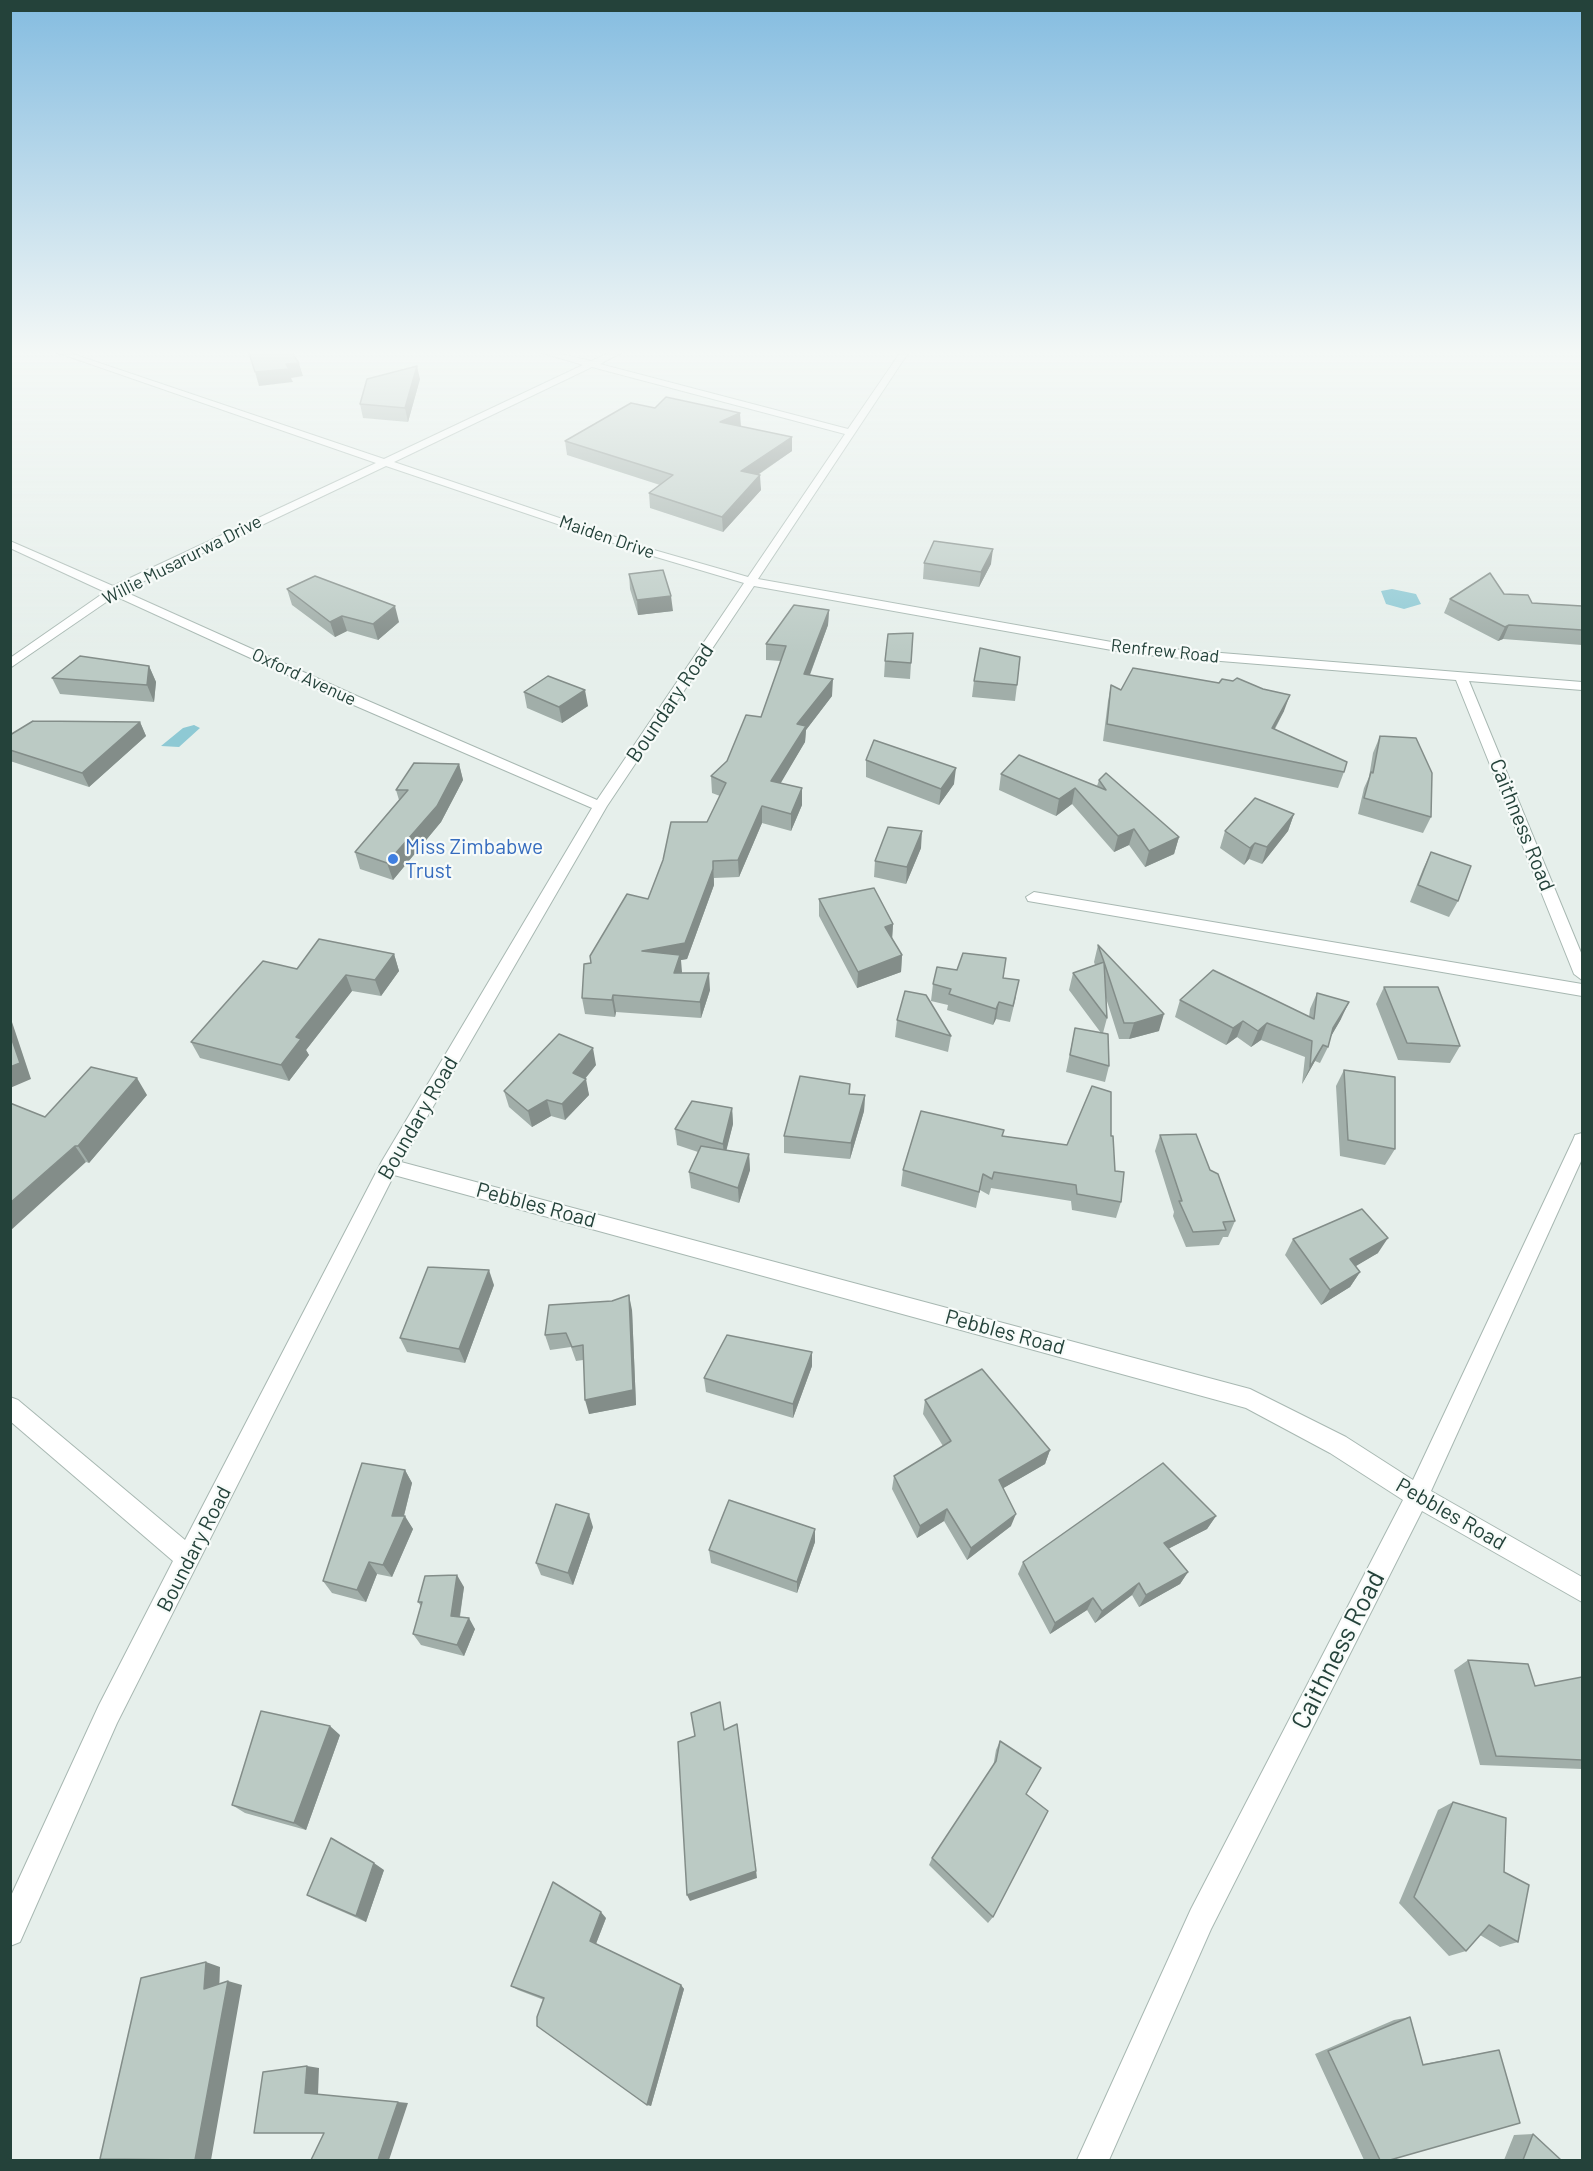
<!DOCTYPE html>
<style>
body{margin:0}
#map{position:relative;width:1593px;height:2171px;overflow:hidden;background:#e6efeb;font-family:Barlow,sans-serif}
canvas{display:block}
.frame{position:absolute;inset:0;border:12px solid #24423a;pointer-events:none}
</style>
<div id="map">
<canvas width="1593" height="2171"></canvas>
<div class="frame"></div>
</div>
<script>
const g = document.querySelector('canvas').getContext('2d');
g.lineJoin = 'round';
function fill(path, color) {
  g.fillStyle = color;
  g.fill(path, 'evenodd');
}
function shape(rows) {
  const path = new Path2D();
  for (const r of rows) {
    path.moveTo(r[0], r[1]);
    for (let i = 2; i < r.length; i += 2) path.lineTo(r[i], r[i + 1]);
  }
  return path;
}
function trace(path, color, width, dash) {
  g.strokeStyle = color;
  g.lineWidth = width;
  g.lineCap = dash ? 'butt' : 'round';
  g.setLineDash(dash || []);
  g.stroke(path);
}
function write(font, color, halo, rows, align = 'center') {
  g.font = font + ' Barlow,sans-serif';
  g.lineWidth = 4.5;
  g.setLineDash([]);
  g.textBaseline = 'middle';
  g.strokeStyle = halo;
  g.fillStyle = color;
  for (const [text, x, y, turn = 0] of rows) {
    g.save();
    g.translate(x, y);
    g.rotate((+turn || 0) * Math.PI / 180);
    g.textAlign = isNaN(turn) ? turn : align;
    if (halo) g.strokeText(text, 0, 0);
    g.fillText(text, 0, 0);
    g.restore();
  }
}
fill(shape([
 [1392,589,1416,594,1421,604,1404,609,1386,604,1381,591],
 [194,725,200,728,179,747,161,746,183,728]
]), '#8ec9d4');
const minor = shape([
 [50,350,61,350,384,459,583,365,533,350,545,350,591,361,616,350,626,350,600,364,848,429,902,350,910,350,758,579,1134,646,1582,682,1582,690,1469,681,1582,955,1582,980,1574,974,1456,680,1134,654,754,586,607,806,401,1162,1250,1389,1346,1437,1413,1480,1573,1140,1575,1135,1582,1133,1582,1159,1431,1491,1582,1577,1582,1602,1422,1511,1211,1929,1109,2160,1077,2160,1191,1909,1403,1500,1330,1453,1246,1408,394,1175,117,1723,20,1942,10,1946,10,1898,99,1705,173,1561,10,1421,10,1397,18,1400,185,1540,382,1161,592,808,349,703,115,596,10,668,10,658,105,592,10,548,10,541,113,586,376,463,50,350],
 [592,367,845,434,748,577,654,550,394,462,592,367],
 [386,466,646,554,744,583,597,800,359,697,123,591,386,466],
 [1034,892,1582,984,1582,996,1028,901,1026,897,1034,892]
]);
trace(minor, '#a8b8b2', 2);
fill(minor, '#fff');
fill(shape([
 [420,379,408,422,363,418,360,404],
 [655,408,741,426,792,451,758,475,761,490,723,532,650,508,649,493,660,485,567,455,565,441],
 [924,563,991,564,979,587,923,579],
 [629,574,673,611,638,615,630,589],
 [287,589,399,622,378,640,347,631,335,637,292,605],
 [1504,594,1532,603,1582,606,1582,645,1503,639,1498,641,1444,613,1450,599],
 [829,610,828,625,810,675,832,696,806,730,805,742,780,783,802,805,791,831,762,823,739,877,714,878,714,885,687,959,681,960,681,973,710,990,701,1018,616,1012,615,1017,585,1014,582,998,591,963,648,899,707,822,720,796,712,793,711,776,727,761,761,717,781,661,766,660,766,644],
 [885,661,911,663,910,679,884,677],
 [149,666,156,682,154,702,60,694,52,678],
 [974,681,1017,685,1015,701,972,697],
 [1219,683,1284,711,1275,729,1344,772,1338,788,1103,741,1108,701,1111,685,1121,690],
 [524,692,588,706,562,723,527,708],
 [140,722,146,736,89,787,10,761,10,735],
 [1380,736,1431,817,1423,833,1358,814,1364,788,1369,777,1373,753],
 [866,760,954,784,939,805,866,777],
 [459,764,463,780,441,822,393,880,360,869,355,852,399,800,396,790],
 [1001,774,1097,786,1099,780,1179,837,1174,854,1145,867,1129,845,1114,852,1072,804,1056,816,999,790],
 [1294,814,1288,831,1262,864,1249,859,1244,865,1220,848,1225,831],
 [921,848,906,884,874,877,875,861],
 [1431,852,1458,901,1449,917,1410,902,1423,869],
 [819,899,893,924,892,938,902,955,901,972,857,988,819,916],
 [1098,945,1159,1031,1129,1039,1119,1039,1106,998,1107,1018,1103,1033,1109,1066,1105,1082,1066,1072,1075,1028,1101,1033,1069,990,1073,973,1095,965,1094,962],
 [394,954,399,971,381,996,352,991,306,1050,309,1055,289,1081,200,1058,191,1042,297,969],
 [1003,978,1016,997,1010,1022,996,1019,993,1025,947,1010,948,1005,931,1001,933,984],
 [1384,987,1460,1046,1450,1063,1398,1060,1376,1004],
 [1317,993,1341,1019,1331,1036,1328,1047,1320,1063,1315,1061,1302,1084,1305,1057,1261,1040,1251,1047,1237,1037,1226,1045,1175,1017,1180,1000,1309,1017,1310,1009],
 [897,1020,951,1036,948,1052,895,1037],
 [596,1065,585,1079,589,1095,565,1120,551,1116,532,1127,509,1107,504,1091],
 [1344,1070,1395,1149,1385,1165,1340,1156,1336,1086],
 [849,1094,865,1095,864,1111,850,1159,784,1153,784,1136],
 [147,1095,89,1163,86,1162,45,1117],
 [732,1108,733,1124,726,1150,749,1154,750,1170,739,1203,691,1188,689,1172,698,1152,677,1145,675,1129],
 [1160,1135,1210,1170,1235,1221,1228,1237,1223,1237,1219,1245,1186,1247,1173,1216,1174,1212,1155,1151],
 [1003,1136,1067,1145,1111,1136,1115,1171,1121,1202,1116,1218,1072,1210,1071,1201,991,1188,989,1195,980,1190,976,1208,901,1186,903,1170],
 [1293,1239,1378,1253,1355,1266,1360,1272,1350,1287,1321,1305,1285,1255],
 [494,1285,465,1363,407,1352,400,1338],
 [632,1310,636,1405,589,1414,583,1360,576,1361,571,1347,550,1350,545,1335],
 [812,1366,793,1418,706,1392,704,1378],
 [925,1400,1050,1450,1045,1464,1003,1488,1011,1526,967,1560,944,1521,917,1538,892,1489,894,1476,943,1446,923,1414],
 [405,1470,412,1483,404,1516,413,1529,392,1577,377,1574,366,1602,332,1593,323,1581],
 [1216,1516,1207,1529,1168,1549,1188,1572,1180,1584,1139,1607,1132,1595,1095,1623,1087,1610,1050,1634,1018,1574,1023,1562],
 [593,1527,573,1585,541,1575,536,1563],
 [815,1542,797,1593,711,1563,709,1550],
 [464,1587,460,1617,475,1629,464,1656,421,1645,413,1634,421,1606,418,1602],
 [1468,1660,1535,1686,1582,1678,1582,1769,1480,1765,1454,1670],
 [340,1735,306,1830,245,1813,232,1805],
 [1000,1741,993,1917,988,1923,929,1865,932,1858,993,1767,996,1750],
 [1453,1802,1504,1872,1518,1942,1500,1947,1480,1935,1466,1951,1449,1956,1399,1903,1438,1810],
 [384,1870,366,1922,318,1901,307,1895],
 [606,1918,596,1944,681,1985,684,1989,651,2106,544,2000,518,1990,511,1986],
 [1410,2017,1423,2064,1499,2050,1390,2160,1364,2160,1315,2054,1394,2020],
 [1533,2134,1561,2160,1504,2160,1514,2135]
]), '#a1aea9');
fill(shape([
 [299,363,303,376,291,378,293,382,259,386,255,372,286,364],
 [417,366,420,379,408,422,405,408],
 [740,413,741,427,720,422],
 [792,437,792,451,741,486,741,471],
 [760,475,761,490,723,532,722,517],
 [993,549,991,564,979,587,981,572],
 [671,596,673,611,638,615,637,600],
 [395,606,399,622,378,640,373,624],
 [829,610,828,625,804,690,804,674],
 [342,616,347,631,335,637,330,622],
 [1509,625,1503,639,1498,641,1505,627],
 [149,666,156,682,154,702,147,685],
 [833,679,832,696,806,730,805,742,772,798,771,781,797,724],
 [585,690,588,706,562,723,559,707],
 [1290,695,1284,711,1266,744,1272,728],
 [140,722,146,736,89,787,82,773],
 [459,764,463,780,441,822,393,880,387,863],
 [956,768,954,784,939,805,941,789],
 [802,788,802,805,791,831,791,814],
 [1075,788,1072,804,1056,816,1059,799],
 [762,806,762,823,739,877,738,860],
 [1294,814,1288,831,1262,864,1267,847],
 [1134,829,1129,845,1114,852,1118,836],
 [922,831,921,848,906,884,907,867],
 [1179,837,1174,854,1145,867,1149,851],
 [1255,843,1249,859,1244,865,1250,848],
 [713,861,714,885,687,959,681,960,682,972,675,990,642,951],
 [893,924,892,941,885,927],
 [394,954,399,971,381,996,375,980],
 [902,955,901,972,857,988,858,972],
 [709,973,710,990,701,1018,700,1002],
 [346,975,352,991,306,1050,309,1055,289,1081,281,1065,296,1037],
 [613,995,616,1012,615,1017,612,1000],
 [999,1002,996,1019,993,1025,996,1009],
 [1349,1002,1341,1019,1326,1045,1333,1028],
 [1164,1014,1159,1031,1129,1039,1134,1023],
 [10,1016,31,1079,10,1088],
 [1243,1021,1237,1037,1226,1045,1233,1028],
 [1267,1023,1261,1040,1251,1047,1258,1031],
 [1323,1045,1315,1061,1302,1084,1310,1067],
 [593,1048,596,1065,583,1081,586,1079,589,1095,565,1120,562,1104,573,1073],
 [137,1078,147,1095,89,1163,78,1146],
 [865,1095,864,1111,850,1159,851,1143],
 [547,1100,551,1116,532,1127,528,1111],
 [732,1108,733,1124,724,1160,723,1144],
 [75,1146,86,1162,10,1231,10,1203],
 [749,1154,750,1170,739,1203,738,1188],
 [1388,1238,1378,1253,1341,1275,1350,1259],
 [489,1270,494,1285,465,1363,459,1349],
 [1360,1272,1350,1287,1321,1305,1330,1290],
 [629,1295,632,1310,636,1405,589,1414,585,1400],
 [812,1352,812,1366,793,1418,793,1404],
 [1050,1450,1045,1464,995,1493,999,1480],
 [405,1470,412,1483,402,1523,405,1516,413,1529,392,1577,383,1565,392,1516],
 [947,1509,944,1521,917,1538,920,1526],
 [589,1514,593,1527,573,1585,568,1573],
 [1016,1514,1011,1526,967,1560,971,1548],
 [1216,1516,1207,1529,1156,1555,1164,1543],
 [815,1529,815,1542,797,1593,797,1582],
 [369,1562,377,1574,366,1602,357,1590],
 [1188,1572,1180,1584,1139,1607,1146,1595],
 [457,1575,464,1587,458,1627,451,1616],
 [1139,1583,1132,1595,1095,1623,1102,1611],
 [1093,1598,1087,1610,1050,1634,1055,1623],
 [469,1618,475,1629,464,1656,457,1645],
 [737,1724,757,1878,690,1901,687,1895],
 [330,1726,340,1735,306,1830,294,1823],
 [374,1863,384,1870,366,1922,356,1916],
 [601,1912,606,1918,595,1946,590,1941],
 [206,1962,220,1967,219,1993,204,1989],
 [228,1981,242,1985,211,2160,195,2160],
 [681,1985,684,1989,651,2106,647,2105],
 [307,2066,319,2068,318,2095,305,2093],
 [398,2102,408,2103,389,2160,378,2160]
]), '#838d89');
const building = shape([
 [248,350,290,350,299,363,286,364,289,369,255,372,248,350],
 [417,366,405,408,360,404,367,379,417,366],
 [666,397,740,413,720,422,792,437,741,471,760,475,722,517,649,493,673,475,565,441,631,403,655,408,666,397],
 [934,541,993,549,981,572,924,563,934,541],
 [663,570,671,596,637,600,629,574,663,570],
 [1490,573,1504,594,1528,595,1532,603,1582,606,1582,630,1509,625,1505,627,1450,599,1490,573],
 [315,576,395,606,373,624,342,616,330,622,287,589,315,576],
 [794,605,829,610,804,674,833,679,797,724,806,726,771,781,802,788,791,814,762,806,738,860,713,861,713,869,685,943,642,951,680,955,674,973,709,973,700,1002,613,995,612,1000,582,998,584,964,591,963,590,956,627,894,648,899,663,860,671,822,707,822,726,783,711,776,727,761,746,715,761,717,786,646,766,644,794,605],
 [913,633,911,663,885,661,888,634,913,633],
 [980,648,1020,657,1017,685,974,681,980,648],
 [80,656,149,666,147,685,52,678,80,656],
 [1133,668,1219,683,1222,679,1233,681,1237,678,1263,689,1290,695,1272,728,1347,762,1344,772,1107,724,1111,685,1121,690,1133,668],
 [548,676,585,690,559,707,524,692,548,676],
 [33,721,140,722,82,773,10,750,10,735,33,721],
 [1380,736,1416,738,1432,773,1431,817,1364,798,1371,772,1373,773,1380,736],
 [874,740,956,768,941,789,866,760,874,740],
 [1019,755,1106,790,1099,780,1106,773,1179,837,1149,851,1134,829,1118,836,1075,788,1059,799,1001,774,1019,755],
 [414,763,459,764,437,806,387,863,355,852,408,790,396,790,414,763],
 [1255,798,1294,814,1267,847,1255,843,1250,848,1225,831,1255,798],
 [888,827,922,831,907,867,875,861,888,827],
 [1431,852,1471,866,1458,901,1418,885,1431,852],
 [874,888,893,924,885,927,902,955,858,972,819,899,874,888],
 [319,939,394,954,375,980,346,975,296,1037,301,1039,281,1065,191,1042,263,961,297,969,319,939],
 [1098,945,1164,1014,1134,1023,1124,1023,1104,962,1107,1018,1073,973,1104,962,1098,945],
 [963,953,1006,958,1003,978,1019,980,1013,1006,999,1002,996,1009,949,994,951,989,933,984,937,967,957,970,963,953],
 [1213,970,1314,1019,1317,993,1349,1002,1333,1028,1328,1047,1323,1045,1310,1067,1312,1041,1267,1023,1258,1031,1243,1021,1233,1028,1180,1000,1213,970],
 [1384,987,1438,987,1460,1046,1407,1043,1384,987],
 [905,991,926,995,951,1036,897,1020,905,991],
 [1075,1028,1108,1034,1109,1066,1070,1055,1075,1028],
 [10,1034,20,1063,10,1067,10,1034],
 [559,1034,593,1048,573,1073,586,1079,562,1104,547,1100,528,1111,504,1091,559,1034],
 [91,1067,137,1078,78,1146,75,1146,10,1203,10,1103,45,1117,91,1067],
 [1344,1070,1395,1077,1395,1149,1348,1140,1344,1070],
 [800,1076,850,1084,849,1094,865,1095,851,1143,784,1136,800,1076],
 [1092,1086,1111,1092,1111,1136,1113,1136,1115,1171,1124,1172,1121,1202,1077,1194,1076,1185,994,1172,992,1179,983,1174,979,1192,903,1170,921,1111,1004,1130,1002,1136,1067,1145,1092,1086],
 [692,1101,732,1108,723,1144,675,1129,692,1101],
 [1196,1134,1210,1170,1218,1174,1235,1221,1223,1222,1226,1230,1193,1232,1179,1201,1182,1201,1160,1135,1196,1134],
 [701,1146,749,1154,738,1188,689,1172,701,1146],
 [1362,1209,1388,1238,1350,1259,1360,1272,1330,1290,1293,1239,1362,1209],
 [428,1267,489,1270,459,1349,400,1338,428,1267],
 [629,1295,633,1390,585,1400,583,1345,572,1347,566,1333,545,1335,549,1305,612,1301,629,1295],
 [727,1335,812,1352,793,1404,704,1378,727,1335],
 [982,1369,1050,1450,999,1480,1016,1514,971,1548,947,1509,920,1526,894,1476,951,1441,925,1400,982,1369],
 [362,1463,405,1470,392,1516,405,1516,383,1565,369,1562,357,1590,323,1581,362,1463],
 [1163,1463,1216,1516,1164,1543,1188,1572,1146,1595,1139,1583,1102,1611,1093,1598,1055,1623,1023,1562,1163,1463],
 [729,1500,815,1529,797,1582,709,1550,729,1500],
 [556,1504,589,1514,568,1573,536,1563,556,1504],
 [457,1575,451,1616,469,1618,457,1645,413,1634,422,1602,418,1602,425,1576,457,1575],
 [1468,1660,1528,1664,1535,1686,1582,1677,1582,1760,1496,1756,1468,1660],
 [720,1702,724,1730,737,1724,756,1871,687,1895,678,1742,695,1736,691,1713,720,1702],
 [261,1711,330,1726,294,1823,232,1805,261,1711],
 [1000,1741,1041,1768,1026,1794,1048,1811,993,1917,932,1858,996,1761,1000,1741],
 [1453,1802,1506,1818,1504,1872,1529,1885,1518,1942,1489,1925,1466,1951,1414,1897,1453,1802],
 [331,1838,374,1863,356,1916,307,1895,331,1838],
 [553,1882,601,1912,590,1941,681,1985,647,2105,537,2026,537,2017,544,1998,511,1986,553,1882],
 [206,1962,204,1989,228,1981,195,2160,100,2159,141,1978,206,1962],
 [1410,2017,1423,2065,1499,2050,1520,2123,1390,2160,1380,2160,1328,2051,1410,2017],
 [307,2066,305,2093,398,2102,378,2160,311,2160,324,2133,254,2133,263,2072,307,2066],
 [1533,2134,1561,2160,1523,2160,1533,2134]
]);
fill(building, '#bbcac4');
trace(building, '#838d89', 1.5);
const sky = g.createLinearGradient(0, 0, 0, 653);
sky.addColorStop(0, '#84bce0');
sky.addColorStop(0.54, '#f4f8f6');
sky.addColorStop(1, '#f4f8f600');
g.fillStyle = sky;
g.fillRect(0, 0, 1593, 653);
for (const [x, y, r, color] of [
 [393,859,6,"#3f7fe0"]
]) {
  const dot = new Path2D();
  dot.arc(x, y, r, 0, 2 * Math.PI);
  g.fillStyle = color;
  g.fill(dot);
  trace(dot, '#f7fbf9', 2);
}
write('18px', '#24423a', '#f7fbf9', [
 ["Maiden Drive",607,537,19],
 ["Willie Musarurwa Drive",182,560,-27],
 ["Renfrew Road",1165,651,6],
 ["Oxford Avenue",304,677,25]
]);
write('21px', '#24423a', '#f7fbf9', [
 ["Boundary Road",670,703,-56],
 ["Caithness Road",1522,825,68],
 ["Boundary Road",418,1118,-60],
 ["Pebbles Road",536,1205,15],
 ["Pebbles Road",1005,1332,15],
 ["Pebbles Road",1451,1514,30],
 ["Boundary Road",194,1549,-63]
]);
write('21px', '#366cbe', '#f7fbf9', [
 ["Miss Zimbabwe",405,847],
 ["Trust",405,871]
], 'left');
write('26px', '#24423a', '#f7fbf9', [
 ["Caithness Road",1338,1650,-63]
]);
</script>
